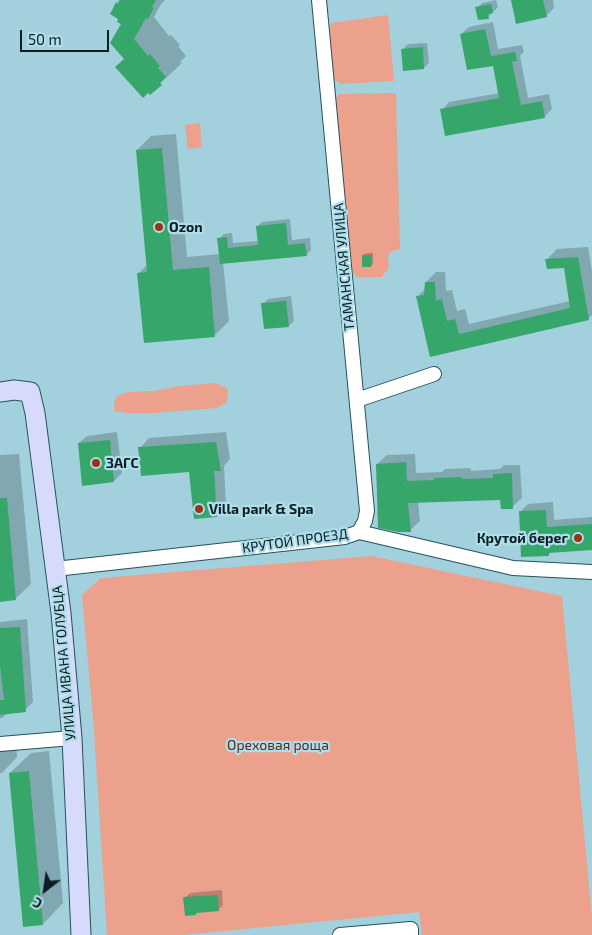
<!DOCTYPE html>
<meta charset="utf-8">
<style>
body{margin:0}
#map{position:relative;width:592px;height:935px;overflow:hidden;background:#a2d1dd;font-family:"Exo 2",sans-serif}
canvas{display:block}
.north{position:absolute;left:20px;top:865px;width:50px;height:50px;-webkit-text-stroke:4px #afdeea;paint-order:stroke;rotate:210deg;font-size:14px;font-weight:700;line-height:20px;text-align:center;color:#0b1e22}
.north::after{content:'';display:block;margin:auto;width:18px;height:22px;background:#0b1e22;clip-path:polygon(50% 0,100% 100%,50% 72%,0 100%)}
.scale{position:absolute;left:20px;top:30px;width:89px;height:22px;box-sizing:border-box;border:2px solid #0b1e22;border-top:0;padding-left:6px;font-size:15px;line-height:18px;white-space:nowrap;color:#0b1e22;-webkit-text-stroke:4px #afdeea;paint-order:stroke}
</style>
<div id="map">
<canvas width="592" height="935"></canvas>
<div class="north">С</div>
<div class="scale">50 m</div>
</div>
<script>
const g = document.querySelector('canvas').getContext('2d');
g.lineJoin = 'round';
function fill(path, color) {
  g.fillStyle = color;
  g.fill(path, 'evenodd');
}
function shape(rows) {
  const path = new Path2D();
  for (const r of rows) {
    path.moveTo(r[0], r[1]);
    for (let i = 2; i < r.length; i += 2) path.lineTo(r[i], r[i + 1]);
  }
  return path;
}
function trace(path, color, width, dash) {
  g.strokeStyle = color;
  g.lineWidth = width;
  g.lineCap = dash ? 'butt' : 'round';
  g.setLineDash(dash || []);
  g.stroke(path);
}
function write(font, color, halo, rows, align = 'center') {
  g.font = font + ' "Exo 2",sans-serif';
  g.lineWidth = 4.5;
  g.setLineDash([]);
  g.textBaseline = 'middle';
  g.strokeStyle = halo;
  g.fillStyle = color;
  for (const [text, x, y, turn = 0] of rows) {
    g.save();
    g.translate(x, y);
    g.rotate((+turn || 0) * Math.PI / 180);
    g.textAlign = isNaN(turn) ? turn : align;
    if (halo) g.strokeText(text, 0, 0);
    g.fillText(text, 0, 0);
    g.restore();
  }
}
fill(shape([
 [388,15,394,81,341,84,333,78,328,34,331,23],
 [396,93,400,249,392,251,388,256,389,267,382,277,357,277,350,270,336,98,339,94],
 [200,123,202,147,188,149,185,125],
 [216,383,228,389,227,402,217,408,155,413,126,413,114,411,114,402,117,396,128,392,154,391,179,386],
 [371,556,562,596,592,918,592,935,422,935,419,912,183,935,107,935,94,730,82,595,101,578]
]), '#eca18d');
fill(shape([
 [119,0,165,0,161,4,154,17,169,36,171,35,180,45,178,46,186,56,180,62,182,63,150,93,125,58,122,23,120,19,111,13],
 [496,0,498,7,488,17,477,8,482,3],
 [512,0,553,0,554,8,546,16],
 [493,22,498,49,522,45,524,52,520,56,528,98,549,94,552,109,544,117,442,110,449,102,499,93,494,64,461,34,469,27],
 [427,43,429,63,424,68,403,49,408,44],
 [176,134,187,257,220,254,219,239,224,234,232,233,233,243,259,241,257,227,262,222,290,219,292,240,310,238,311,250,306,255,223,263,229,321,215,335,138,274,147,265,137,150,151,136],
 [588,247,592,271,592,315,588,319,431,356,417,297,426,288,426,282,436,272,445,272,446,291,452,290,457,311,465,309,469,324,570,301,565,267,547,259,557,249],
 [366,253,373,253,373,264,371,266,363,255],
 [291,296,294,321,289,326,263,304,268,299],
 [117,432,122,473,114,481,79,443,87,436],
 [226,432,230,459,224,466,226,506,216,516,191,471,140,448,149,438],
 [19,454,31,584,15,599,0,600,0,455],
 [415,454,416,473,442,472,445,469,471,468,471,471,500,469,504,465,520,465,522,498,512,507,501,498,418,502,420,521,410,530,377,464,387,455],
 [553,502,554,520,592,517,592,549,551,552,548,555,520,512,528,504],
 [27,619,33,702,25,710,7,713,2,718,0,718,0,622],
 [16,738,17,757,2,773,0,773,0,740],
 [49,751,63,903,43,924,10,773,31,753],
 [222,890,223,905,218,910,198,912,196,913,185,898,190,893]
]), '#0003');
fill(shape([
 [120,0,156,0,152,7,154,8,148,19,146,18,134,39,148,56,150,54,160,66,158,68,166,77,160,83,162,85,150,95,148,93,143,98,115,67,124,59,110,43,121,24,117,22,118,19,110,14,116,2,118,4],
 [511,0,543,0,547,17,516,24],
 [491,4,493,13,488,14,489,19,478,20,475,7],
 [485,29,491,56,515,52,517,61,512,62,521,105,542,101,545,118,445,136,440,109,499,98,493,66,467,70,460,34],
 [423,47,424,69,403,71,401,49],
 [162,148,173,270,209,267,215,337,144,343,137,273,147,272,136,150],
 [286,223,288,245,305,243,307,256,220,264,217,238,227,237,228,248,258,245,256,226],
 [362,255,372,255,371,267,362,267],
 [578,257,589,320,430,357,416,296,424,295,425,282,435,282,436,301,442,299,447,321,455,319,459,334,570,308,564,268,547,269,545,259],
 [286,301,289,327,264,329,261,303],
 [110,440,114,482,82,486,78,443],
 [216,442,221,471,214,471,217,517,194,519,189,472,141,476,138,447],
 [406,462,407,481,434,480,434,478,462,477,462,479,493,478,493,474,512,473,513,509,501,509,500,500,408,503,411,532,398,532,378,528,376,464],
 [0,498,7,498,16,600,0,602],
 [546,510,547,527,592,524,592,550,549,553,549,556,521,557,519,511],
 [20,627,26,712,0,715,0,700,4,700,0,665,0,628],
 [29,771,43,925,23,927,9,773],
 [218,895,219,911,196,913,196,915,185,916,183,897]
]), '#37a66b');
const street = shape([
 [319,0,367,511,365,521,359,532],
 [357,400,434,374],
 [55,569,345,537,359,532,513,568,592,572],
 [0,744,72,738],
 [340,935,411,929,411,935]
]);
const secondary = shape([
 [0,392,14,390,30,392,35,413,61,613,72,738,81,935]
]);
trace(street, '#25515b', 16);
trace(secondary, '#25515b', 21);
trace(street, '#fff', 14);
trace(secondary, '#d7dbfb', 19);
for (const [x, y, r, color] of [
 [159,227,5,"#9a3315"],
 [96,463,5,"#9a3315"],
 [199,509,5,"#9a3315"],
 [578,538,5,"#9a3315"]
]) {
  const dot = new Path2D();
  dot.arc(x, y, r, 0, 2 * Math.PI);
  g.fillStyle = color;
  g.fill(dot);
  trace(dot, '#afdeea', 2);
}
write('bold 14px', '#0b1e22', '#afdeea', [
 ["Ozon",169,227],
 ["ЗАГС",106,463],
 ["Villa park & Spa",209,509],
 ["Крутой берег",568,538,"right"]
], 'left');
write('14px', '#0b1e22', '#afdeea', [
 ["ТАМАНСКАЯ УЛИЦА",344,267,-95],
 ["КРУТОЙ ПРОЕЗД",295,541,-8],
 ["УЛИЦА ИВАНА ГОЛУБЦА",64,663,-95]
]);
write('14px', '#652412', '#afdeea', [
 ["Ореховая роща",278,745]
]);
</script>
